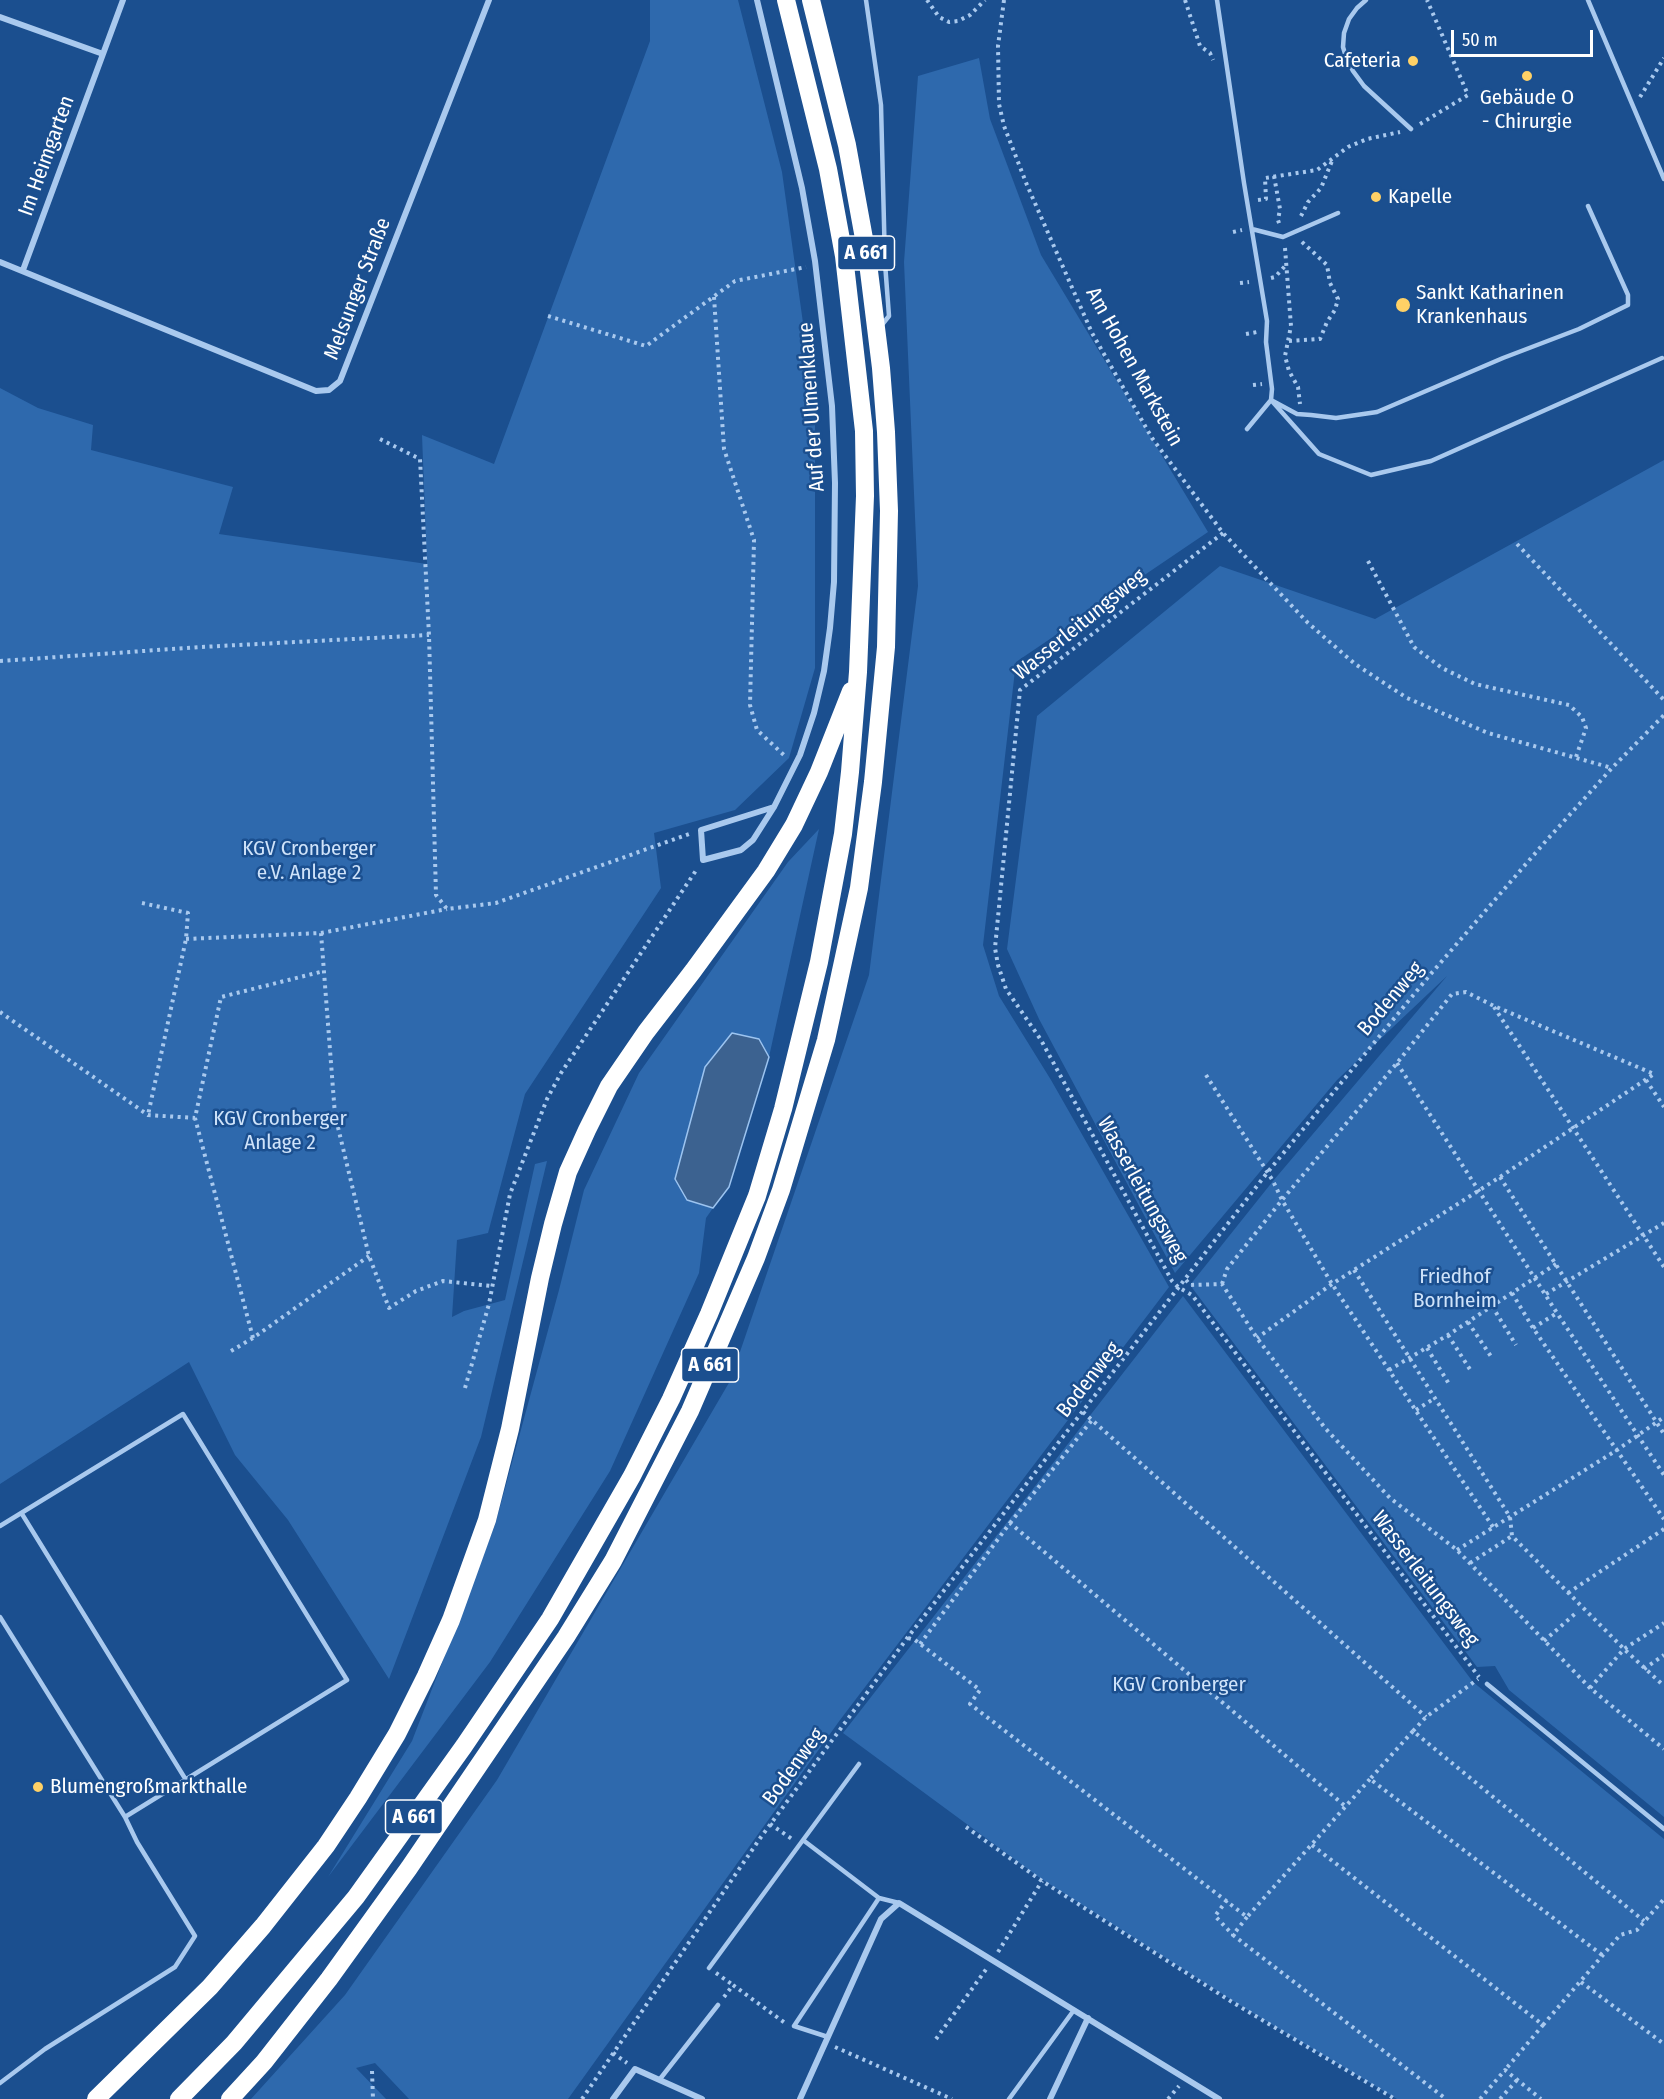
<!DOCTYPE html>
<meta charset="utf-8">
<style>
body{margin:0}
#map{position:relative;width:1664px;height:2099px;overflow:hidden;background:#1b4f8f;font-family:"Fira Sans Condensed",sans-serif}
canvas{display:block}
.scale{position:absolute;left:1451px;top:30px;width:142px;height:27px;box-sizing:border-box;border:3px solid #fff;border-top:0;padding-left:8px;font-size:18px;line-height:21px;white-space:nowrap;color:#fff;-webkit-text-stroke:4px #1b4f8f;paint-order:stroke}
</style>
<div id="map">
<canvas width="1664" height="2099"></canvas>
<div class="scale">50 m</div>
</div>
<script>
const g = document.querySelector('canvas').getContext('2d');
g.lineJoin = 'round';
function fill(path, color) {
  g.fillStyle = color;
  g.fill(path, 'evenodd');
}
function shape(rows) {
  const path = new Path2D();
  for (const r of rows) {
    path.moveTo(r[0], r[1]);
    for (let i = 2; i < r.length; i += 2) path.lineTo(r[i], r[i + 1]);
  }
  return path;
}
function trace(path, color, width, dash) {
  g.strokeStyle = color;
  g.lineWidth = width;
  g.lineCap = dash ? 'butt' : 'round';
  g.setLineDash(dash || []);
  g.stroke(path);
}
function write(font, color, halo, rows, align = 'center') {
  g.font = font + ' "Fira Sans Condensed",sans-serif';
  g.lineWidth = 5;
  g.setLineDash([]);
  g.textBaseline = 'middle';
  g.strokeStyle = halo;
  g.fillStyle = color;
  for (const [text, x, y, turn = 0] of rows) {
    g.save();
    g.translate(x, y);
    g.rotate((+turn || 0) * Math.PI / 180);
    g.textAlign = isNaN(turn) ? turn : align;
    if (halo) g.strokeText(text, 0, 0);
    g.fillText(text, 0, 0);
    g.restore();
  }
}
fill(shape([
 [650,0,738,0,782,172,815,409,815,668,789,758,735,810,654,833,661,888,525,1094,488,1233,457,1240,452,1317,464,1311,505,1300,535,1164,547,1161,481,1437,389,1679,288,1520,235,1455,189,1362,0,1484,0,388,38,408,93,425,91,450,233,487,219,534,427,564,422,435,494,464,650,41],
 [979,58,990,119,1041,255,1208,532,1016,662,983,945,999,996,1051,1080,1169,1287,840,1720,568,2099,409,2099,375,2063,356,2068,386,2099,251,2099,345,1995,497,1780,730,1381,869,975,918,586,904,262,918,76],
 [1664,460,1664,1817,1509,1690,1495,1666,1477,1667,1190,1285,1273,1181,1447,976,1337,1080,1175,1273,1039,1019,1007,949,1037,716,1220,566,1375,619],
 [819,829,769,1057,759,1039,687,1200,713,1208,706,1218,699,1273,610,1471,490,1662,328,1877,412,1741,495,1525,559,1290,584,1190,639,1073,788,862],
 [1183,1296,1473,1682,1664,1839,1664,2099,1397,2099,1246,2009,1040,1878,843,1733]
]), '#2e69ad');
const water = shape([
 [732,1033,759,1039,769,1057,729,1187,713,1208,687,1200,675,1179,705,1067,732,1033]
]);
fill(water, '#3c6290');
trace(water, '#9cc4f0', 1.5);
trace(shape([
 [927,0,939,17,949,22,958,21,970,15,985,0],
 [1004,0,998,46,999,104,1004,126,1027,185,1092,333,1152,438,1223,533,1308,623,1355,664,1407,698,1488,733,1612,768],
 [1185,0,1200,46,1210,53,1213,60],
 [1640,97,1664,58],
 [1420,124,1468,95,1427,0],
 [1274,176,1280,209,1278,220,1280,226],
 [1258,200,1266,199,1265,178,1317,170,1348,147,1367,139,1400,132],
 [1301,216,1308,202,1321,188,1332,161],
 [1233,232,1242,230],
 [1285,248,1291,326,1285,356,1289,371,1298,387,1300,404],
 [1271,278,1275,277,1286,265],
 [1240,283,1249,282],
 [714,297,724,449,754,540,750,705,757,730,786,757],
 [548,316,646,346,735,281,806,267],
 [1246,334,1257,332],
 [1289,341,1320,339,1327,322,1335,310,1338,299,1330,283,1327,265,1301,241],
 [1253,385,1262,384],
 [380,439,420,459,429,635,436,895,447,909,496,903,689,834],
 [1223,533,1020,690,995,948,998,965,1006,989,1041,1040,1172,1281,1178,1287,1192,1295,1479,1677],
 [1517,544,1664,700],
 [1368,561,1414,647,1442,668,1475,684,1569,705,1582,717,1586,728,1576,757],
 [0,661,201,647,429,635],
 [142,903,188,913,186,939,148,1115],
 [321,933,335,1115,369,1256,389,1308,416,1291,443,1281,492,1286],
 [186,939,321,933,447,909],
 [1494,1007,1664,1267],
 [0,1012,148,1115,195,1118],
 [1397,1063,1557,1313,1664,1475],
 [1206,1075,1273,1181,1282,1200,1332,1284,1493,1527],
 [1646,1080,1664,1107],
 [1500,1177,1664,1434],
 [1354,1270,1510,1517,1512,1536,1624,1649,1664,1686],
 [1186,1280,1190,1285,1222,1284,1257,1338,1325,1428,1390,1498,1457,1550,1590,1688,1664,1749],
 [1222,1284,1227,1269,1282,1200,1397,1063,1452,994,1466,992,1494,1006,1654,1074,1500,1177,1332,1284,1257,1338],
 [1512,1293,1533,1328,1664,1519],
 [1546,1294,1664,1223],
 [1492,1306,1516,1345],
 [1468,1322,1492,1358],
 [1533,1328,1557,1313],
 [1448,1335,1471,1371],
 [253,1338,195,1118,221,997,324,971],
 [1427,1348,1449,1384],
 [231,1351,253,1338,369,1256],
 [1389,1370,1448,1335,1556,1264],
 [465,1388,489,1304,510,1194,547,1099,561,1073,697,869],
 [1416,1410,1435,1398],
 [1083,1412,1426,1717],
 [1010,1523,1092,1420],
 [1457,1550,1617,1450,1664,1417],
 [1470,1563,1512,1536],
 [1568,1593,1664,1529],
 [908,1638,915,1640,980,1690,970,1704,1247,1917,1370,1779],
 [1544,1641,1576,1613],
 [920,1644,1010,1523,1345,1806],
 [1644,1669,1664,1655],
 [1590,1688,1624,1649,1664,1623],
 [1413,1731,1426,1717,1478,1679],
 [770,1824,792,1839],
 [966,1827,1042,1881,1232,2002,1395,2099],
 [1312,1845,1543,2025,1505,2070],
 [1227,1900,1215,1916,1233,1935],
 [1247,1917,1233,1935,1446,2099],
 [998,1952,1042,1881],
 [1602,1955,1370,1779,1413,1731,1644,1921],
 [716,1973,733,1985],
 [1581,1982,1664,2044],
 [724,1997,733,1985,785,2023],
 [1543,2025,1620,1935,1637,1930,1664,1899],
 [936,2039,987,1968],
 [835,2047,952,2099],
 [613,2053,627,2063],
 [372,2071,373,2099],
 [582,2099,761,1837,908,1637,1267,1173,1429,976,1545,842,1612,768,1664,715],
 [1168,2099,1179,2086],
 [1480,2099,1505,2070,1541,2099],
 [1500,2099,1517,2080]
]), '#a9c9ee', 4, [3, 4.5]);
trace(shape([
 [866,0,881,105,885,263,889,316,881,326],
 [1217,0,1244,183,1267,321,1266,342,1272,389,1271,400,1247,429],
 [1366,0,1357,8,1349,19,1344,33,1343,47,1346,57,1353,71,1364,86,1411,129],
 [1588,0,1664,179],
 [1588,206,1628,295,1628,305,1579,329,1503,358,1377,412,1336,418,1311,415,1297,414,1271,400,1319,454,1371,475,1431,461,1662,358],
 [1252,229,1283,237,1338,213],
 [22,1514,186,1780],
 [0,1526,183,1414,347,1680,125,1817],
 [0,1617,125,1817,137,1842,195,1936,175,1967,45,2049,0,2083],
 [1487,1684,1664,1829],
 [803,1840,859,1764],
 [709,1968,803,1840,879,1898,899,1903],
 [828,2037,794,2026,879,1898],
 [660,2079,718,2005],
 [1009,2099,1074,2010]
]), '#a9c9ee', 4.5);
trace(shape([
 [757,0,802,188,815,261,832,406,835,483,834,582,830,628,824,671,814,713,800,755,774,807,753,840,741,850,703,860,701,830,774,807],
 [0,17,103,54],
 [0,262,316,391,329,390,340,381,489,0],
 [23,270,123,0],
 [613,2099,635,2069,702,2099],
 [800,2099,881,1919,899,1903,1219,2099],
 [1050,2099,1088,2018]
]), '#a9c9ee', 6);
trace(shape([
 [96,2099,210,1987,263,1926,326,1846,358,1798,397,1734,426,1676,451,1620,487,1520,510,1429,540,1278,553,1224,568,1172,587,1130,609,1086,646,1032,693,971,766,871,794,825,819,772,851,691],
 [179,2099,234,2043,356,1897,464,1746,550,1619,632,1476,671,1399,709,1314,757,1196,783,1109,819,962,843,834,850,772,858,672,865,496,864,431,844,256,828,169,786,0],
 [230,2099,264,2062,329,1979,409,1868,566,1637,613,1561,690,1411,756,1258,781,1190,826,1040,859,888,873,782,886,647,889,511,886,432,881,368,867,255,847,145,811,0]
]), '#fff', 18);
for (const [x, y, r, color] of [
 [1413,61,6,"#ffd166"],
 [1527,76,6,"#ffd166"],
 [1376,197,6,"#ffd166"],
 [1403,305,8,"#ffd166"],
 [38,1787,6,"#ffd166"]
]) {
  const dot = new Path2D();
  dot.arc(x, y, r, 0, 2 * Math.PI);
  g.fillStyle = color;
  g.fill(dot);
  trace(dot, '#1b4f8f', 2);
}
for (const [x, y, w] of [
 [866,253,57],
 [710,1365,57],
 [414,1817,57]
]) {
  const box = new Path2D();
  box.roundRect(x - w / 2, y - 17, w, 34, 4.5);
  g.fillStyle = '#1b4f8f';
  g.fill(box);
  trace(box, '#fff', 1.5);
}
write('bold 20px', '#fff', null, [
 ["A 661",866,253],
 ["A 661",710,1365],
 ["A 661",414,1817]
]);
write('21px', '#fff', '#1b4f8f', [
 ["Cafeteria",1401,61,"right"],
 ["Gebäude O",1527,98,"center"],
 ["- Chirurgie",1527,122,"center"],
 ["Kapelle",1388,197],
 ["Sankt Katharinen",1416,293],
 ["Krankenhaus",1416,317],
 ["Blumengroßmarkthalle",50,1787]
], 'left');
write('21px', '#fff', '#1b4f8f', [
 ["Im Heimgarten",47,156,-70],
 ["Melsunger Straße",358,289,-69],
 ["Am Hohen Markstein",1134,367,61],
 ["Auf der Ulmenklaue",812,407,-94],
 ["Wasserleitungsweg",1080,625,-39],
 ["Bodenweg",1391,999,-50],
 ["Wasserleitungsweg",1142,1190,61],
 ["Bodenweg",1089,1380,-52],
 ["Wasserleitungsweg",1425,1579,53],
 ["Bodenweg",794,1767,-54]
]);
write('21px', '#cfe3fa', '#1b4f8f', [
 ["KGV Cronberger",309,849],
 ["e.V. Anlage 2",309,873],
 ["KGV Cronberger",280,1119],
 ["Anlage 2",280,1143],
 ["Friedhof",1455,1277],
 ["Bornheim",1455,1301],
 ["KGV Cronberger",1179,1685]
]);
</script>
